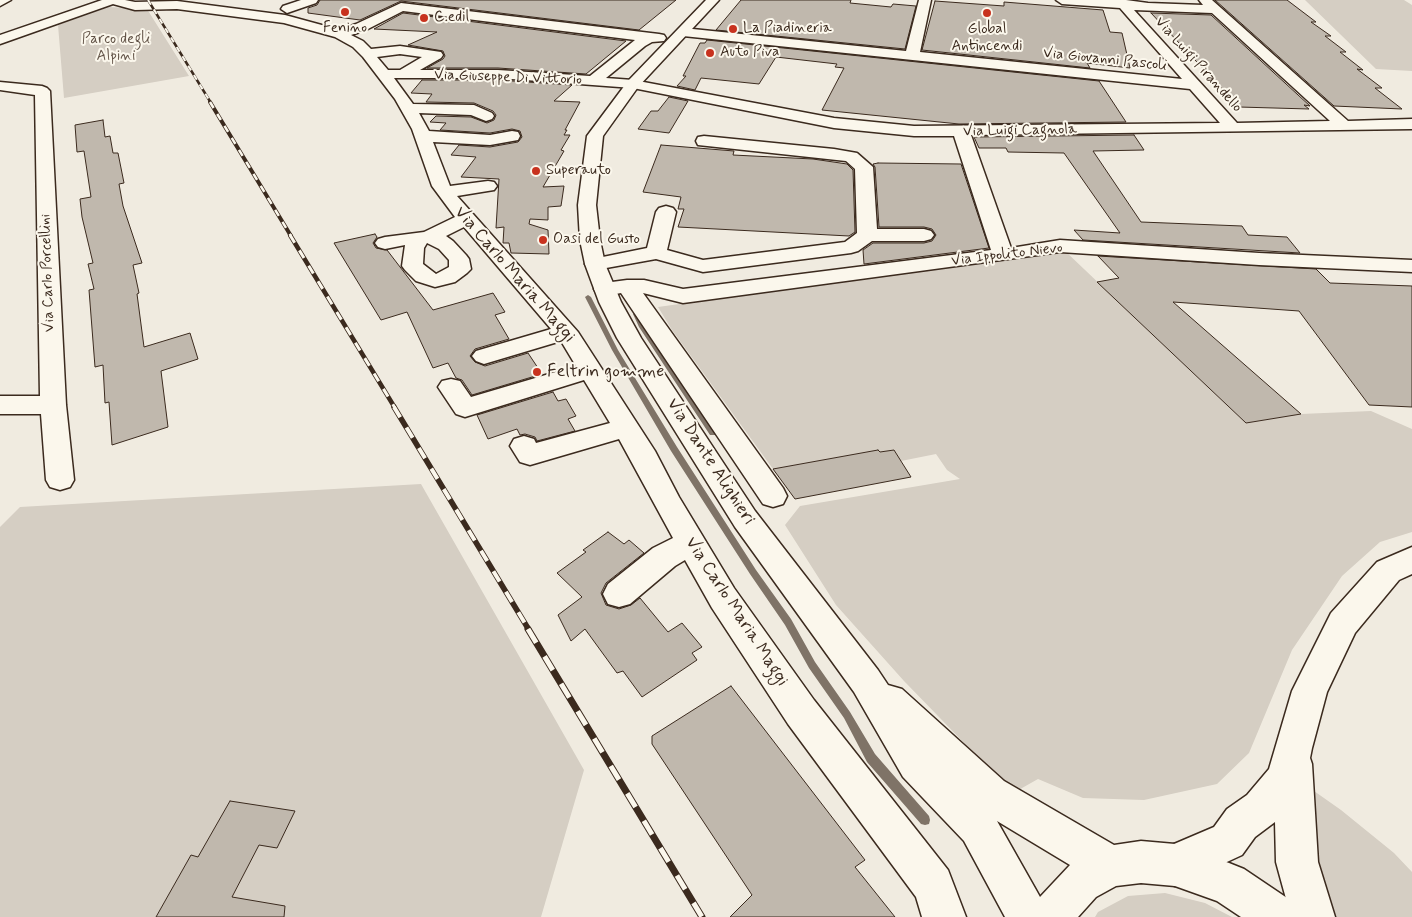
<!DOCTYPE html>
<style>
body{margin:0}
canvas{display:block;background:#f0ebe0}
</style>
<canvas width="1412" height="917"></canvas>
<script>
const g = document.querySelector('canvas').getContext('2d');
g.lineJoin = 'round';
function fill(path, color) {
  g.fillStyle = color;
  g.fill(path, 'evenodd');
}
function shape(rows) {
  const path = new Path2D();
  for (const r of rows) {
    path.moveTo(r[0], r[1]);
    for (let i = 2; i < r.length; i += 2) path.lineTo(r[i], r[i + 1]);
  }
  return path;
}
function trace(path, color, width, dash) {
  g.strokeStyle = color;
  g.lineWidth = width;
  g.lineCap = dash ? 'butt' : 'round';
  g.setLineDash(dash || []);
  g.stroke(path);
}
function write(font, color, halo, rows, align = 'center') {
  g.font = font + ' Mynerve,sans-serif';
  g.lineWidth = 4;
  g.setLineDash([]);
  g.textBaseline = 'middle';
  g.strokeStyle = halo;
  g.fillStyle = color;
  for (const [text, x, y, turn = 0] of rows) {
    g.save();
    g.translate(x, y);
    g.rotate((+turn || 0) * Math.PI / 180);
    g.textAlign = isNaN(turn) ? turn : align;
    if (halo) g.strokeText(text, 0, 0);
    g.fillText(text, 0, 0);
    g.restore();
  }
}
fill(shape([
 [1305,0,1404,0,1412,5,1412,71,1376,69],
 [109,7,147,9,189,76,64,98,58,25],
 [1064,250,1246,423,1301,414,1371,411,1412,429,1412,532,1380,542,1342,576,1292,650,1249,753,1217,784,1144,800,1083,798,1038,779,1015,792,972,751,904,681,836,605,785,525,800,506,960,479,947,470,936,454,901,461,894,450,880,452,878,450,773,469,672,330,658,307],
 [421,484,584,770,541,917,0,917,0,527,20,507],
 [1314,791,1341,810,1394,853,1412,872,1412,917,1333,917,1308,838],
 [1165,893,1205,903,1232,917,1095,917,1098,912,1128,896]
]), '#d5cec3');
fill(shape([
 [588,295,591,297,618,350,677,447,756,570,791,619,815,662,850,712,875,754,929,816,930,820,929,824,925,825,921,824,867,762,844,718,809,668,785,625,750,574,671,451,612,350,585,297,588,295],
 [636,312,639,314,645,327,716,431,717,433,716,435,710,435,639,327,633,314,636,312]
]), '#7f7367');
const building = shape([
 [320,0,676,0,639,30,401,1,360,20,308,13,308,8,317,5,320,0],
 [741,0,851,0,850,3,891,7,893,4,916,6,905,49,716,30,741,0],
 [1215,0,1287,0,1316,22,1311,22,1331,36,1325,36,1346,52,1340,52,1363,70,1357,69,1382,88,1375,88,1402,109,1334,106,1215,0],
 [935,1,1004,6,1004,2,1103,10,1110,32,1122,33,1130,68,1087,63,1090,68,922,50,935,1],
 [403,13,626,41,586,74,498,68,427,68,443,59,445,56,443,51,408,45,437,32,374,29,403,13],
 [1151,13,1211,15,1310,106,1304,105,1309,109,1239,107,1151,13],
 [707,40,1099,81,1126,122,959,124,822,110,844,68,835,67,837,64,776,57,759,84,701,78,695,90,677,86,686,76,683,76,700,43,705,43,707,40],
 [422,80,498,80,572,85,554,101,580,102,565,130,567,130,564,135,570,135,561,150,564,151,543,187,564,186,561,206,548,207,548,220,530,219,529,224,548,230,549,254,511,253,509,243,503,243,504,227,496,228,499,179,461,177,476,157,451,155,459,145,490,147,518,142,522,137,520,131,512,129,490,133,440,130,446,123,430,122,436,116,471,117,487,123,494,120,496,115,493,111,474,103,426,102,432,94,411,93,422,80],
 [669,97,688,101,669,133,638,129,651,111,658,111,669,97],
 [103,120,105,137,110,136,113,153,118,153,124,183,119,184,123,206,142,263,133,265,139,293,137,294,144,347,190,333,198,359,161,371,168,427,112,445,109,402,105,403,103,365,95,367,89,290,94,289,88,264,93,263,82,217,80,199,91,197,84,151,77,152,75,125,103,120],
 [1134,135,1144,150,1093,151,1141,222,1242,226,1248,235,1287,237,1300,253,1083,240,1074,230,1120,233,1064,153,1008,152,1006,148,979,148,974,137,1134,135],
 [661,145,734,151,733,155,813,159,847,164,853,170,855,232,849,236,678,227,684,209,678,209,681,197,643,192,661,145],
 [878,163,961,164,989,248,864,264,863,250,873,243,924,243,932,241,936,235,932,229,924,227,879,227,875,167,873,164,878,163],
 [375,234,377,237,373,243,376,248,387,250,433,310,493,293,505,312,495,315,509,339,475,349,470,356,475,362,485,366,528,353,542,374,472,395,462,380,456,378,448,363,433,368,407,312,381,320,334,243,375,234],
 [1098,256,1316,269,1330,283,1412,286,1412,407,1369,405,1299,311,1173,302,1301,414,1246,423,1097,282,1119,278,1098,256],
 [553,392,558,401,566,399,576,416,568,419,575,431,537,441,535,437,525,434,520,435,517,429,488,439,477,415,553,392],
 [878,450,880,452,894,450,911,477,795,499,773,469,878,450],
 [608,532,624,544,629,540,644,553,606,583,601,593,606,605,619,609,631,605,640,598,668,632,682,623,702,647,692,653,697,660,642,697,623,671,617,673,585,629,571,641,558,615,582,597,557,573,586,552,583,550,608,532],
 [731,686,865,860,855,867,895,917,730,917,752,895,652,744,652,736,731,686],
 [230,801,295,811,277,848,259,845,232,897,285,906,284,917,156,917,191,855,198,857,230,801]
]);
fill(building, '#c0b8ad');
trace(building, '#3b2a1e', 1);
const minor = shape([
 [0,0,11,0,0,6,0,0],
 [102,0,125,0,135,2,177,1,285,15,340,30,356,24,401,3,659,34,664,35,666,38,664,41,652,42,645,46,606,78,633,80,834,118,914,126,1220,123,1190,89,683,36,676,32,683,28,906,51,919,0,931,0,920,52,1182,79,1120,8,1062,4,1056,0,1126,0,1148,3,1203,5,1199,0,1212,0,1348,121,1412,119,1412,129,971,135,1011,248,1060,240,1259,253,1412,260,1412,272,1259,265,1060,252,683,303,643,293,783,488,787,496,783,504,773,507,763,504,621,293,605,296,597,294,594,289,597,284,627,280,644,280,683,289,991,250,954,136,914,136,834,128,633,88,498,78,394,78,413,104,474,105,492,113,494,116,492,119,486,121,471,115,419,113,429,131,490,135,512,131,518,132,520,136,518,140,490,145,433,142,450,186,488,181,494,182,497,186,494,190,457,196,578,332,655,451,679,497,734,588,814,700,948,870,966,917,922,917,916,897,788,724,712,608,685,560,675,566,630,604,619,607,608,604,603,594,608,584,653,548,673,538,619,439,530,465,520,462,510,446,514,439,524,436,534,439,536,443,610,423,584,380,465,417,456,414,438,387,442,381,451,379,460,381,471,397,576,366,561,341,484,364,476,361,472,356,476,351,551,329,464,227,446,236,453,241,466,255,469,259,471,269,467,273,455,282,435,287,416,281,405,270,402,266,405,245,385,249,378,247,375,243,378,239,385,237,424,232,455,217,432,186,412,129,395,99,363,57,353,47,335,37,284,23,177,9,135,10,113,4,0,44,0,35,102,0],
 [1134,10,1212,13,1330,121,1237,123,1134,10],
 [403,11,635,40,590,76,498,70,420,70,441,58,443,55,441,52,400,46,371,49,363,41,351,35,366,30,403,11],
 [400,54,422,57,400,70,388,70,377,57,400,54],
 [427,243,439,249,449,260,449,267,436,274,423,264,424,248,427,243],
 [301,0,318,0,316,3,287,13,281,9,283,6,301,0],
 [0,82,42,86,47,88,50,91,66,405,74,480,70,487,60,490,50,487,46,480,41,414,0,414,0,396,40,396,35,95,0,90,0,82],
 [704,136,834,149,857,153,873,167,877,229,924,229,931,231,934,235,931,239,924,241,872,241,858,251,851,253,703,272,656,259,595,270,588,268,585,264,588,260,647,248,656,212,659,208,666,206,673,208,676,212,667,250,703,260,845,242,857,233,855,169,846,161,698,145,696,141,698,137,704,136],
 [1412,547,1412,574,1399,580,1355,633,1327,692,1312,748,1310,758,1312,764,1318,862,1335,917,1291,917,1276,862,1275,822,1255,837,1242,855,1175,886,1160,880,1154,865,1160,850,1214,827,1227,809,1247,795,1269,769,1292,691,1331,613,1377,562,1412,547]
]);
const major = shape([
 [706,0,719,0,638,87,603,136,596,205,600,240,605,264,621,302,641,338,755,511,878,670,888,685,902,689,1004,781,1114,845,1141,841,1175,844,1229,863,1244,869,1293,902,1300,917,1241,917,1217,901,1175,886,1141,883,1116,886,1096,897,1078,917,1005,917,964,841,903,777,854,692,735,527,617,338,599,302,585,264,580,240,578,205,587,136,628,81,706,0],
 [997,821,1070,865,1040,897,997,821]
]);
trace(minor, '#3b2a1e', 3);
trace(major, '#3b2a1e', 3);
fill(minor, '#fbf7ec');
fill(major, '#fbf7ec');
const railFar4 = shape([
 [148,0,211,103]
]);
const railFar3 = shape([
 [210,102,291,236]
]);
const railFar2 = shape([
 [290,235,395,408]
]);
const railFar1 = shape([
 [394,407,529,630]
]);
const rail = shape([
 [528,629,702,917]
]);
trace(railFar4, '#3b2a1e', 2.5);
trace(railFar3, '#3b2a1e', 4);
trace(railFar2, '#3b2a1e', 4.5);
trace(railFar1, '#3b2a1e', 5.5);
trace(rail, '#3b2a1e', 7);
trace(railFar4, '#fbf7ec', 2, [5.5]);
trace(railFar3, '#fbf7ec', 2.5, [7]);
trace(railFar2, '#fbf7ec', 3, [9]);
trace(railFar1, '#fbf7ec', 4, [12]);
trace(rail, '#fbf7ec', 5, [16]);
for (const [x, y, r, color] of [
 [345,12,5,"#c8321e"],
 [987,13,5,"#c8321e"],
 [424,18,5,"#c8321e"],
 [733,29,5,"#c8321e"],
 [710,53,5,"#c8321e"],
 [536,171,5,"#c8321e"],
 [543,240,5,"#c8321e"],
 [537,372,5,"#c8321e"]
]) {
  const dot = new Path2D();
  dot.arc(x, y, r, 0, 2 * Math.PI);
  g.fillStyle = color;
  g.fill(dot);
  trace(dot, '#fbf7ec', 2);
}
write('15px', '#3b2a1e', '#fbf7ec', [
 ["C.edil",434,18],
 ["Fenino",345,29,"center"],
 ["La Piadineria",743,29],
 ["Global",987,30,"center"],
 ["Antincendi",987,47,"center"],
 ["Auto Piva",720,53],
 ["Superauto",546,171],
 ["Oasi del Gusto",553,240]
], 'left');
write('15px', '#625347', '#fbf7ec', [
 ["Parco degli",116,40],
 ["Alpini",116,57]
]);
write('15px', '#3b2a1e', '#fbf7ec', [
 ["Via Giovanni Pascoli",1105,60,6],
 ["Via Luigi Pirandello",1198,65,48],
 ["Via Giuseppe Di Vittorio",508,78,2],
 ["Via Luigi Cagnola",1020,131,-1],
 ["Via Ippolito Nievo",1007,255,-7],
 ["Via Carlo Porcellini",48,273,-92]
]);
write('18px', '#3b2a1e', '#fbf7ec', [
 ["Via Carlo Maria Maggi",514,275,49],
 ["Via Dante Alighieri",710,462,57],
 ["Via Carlo Maria Maggi",736,612,57]
]);
write('18px', '#3b2a1e', '#fbf7ec', [
 ["Feltrin gomme",547,372]
], 'left');
</script>
